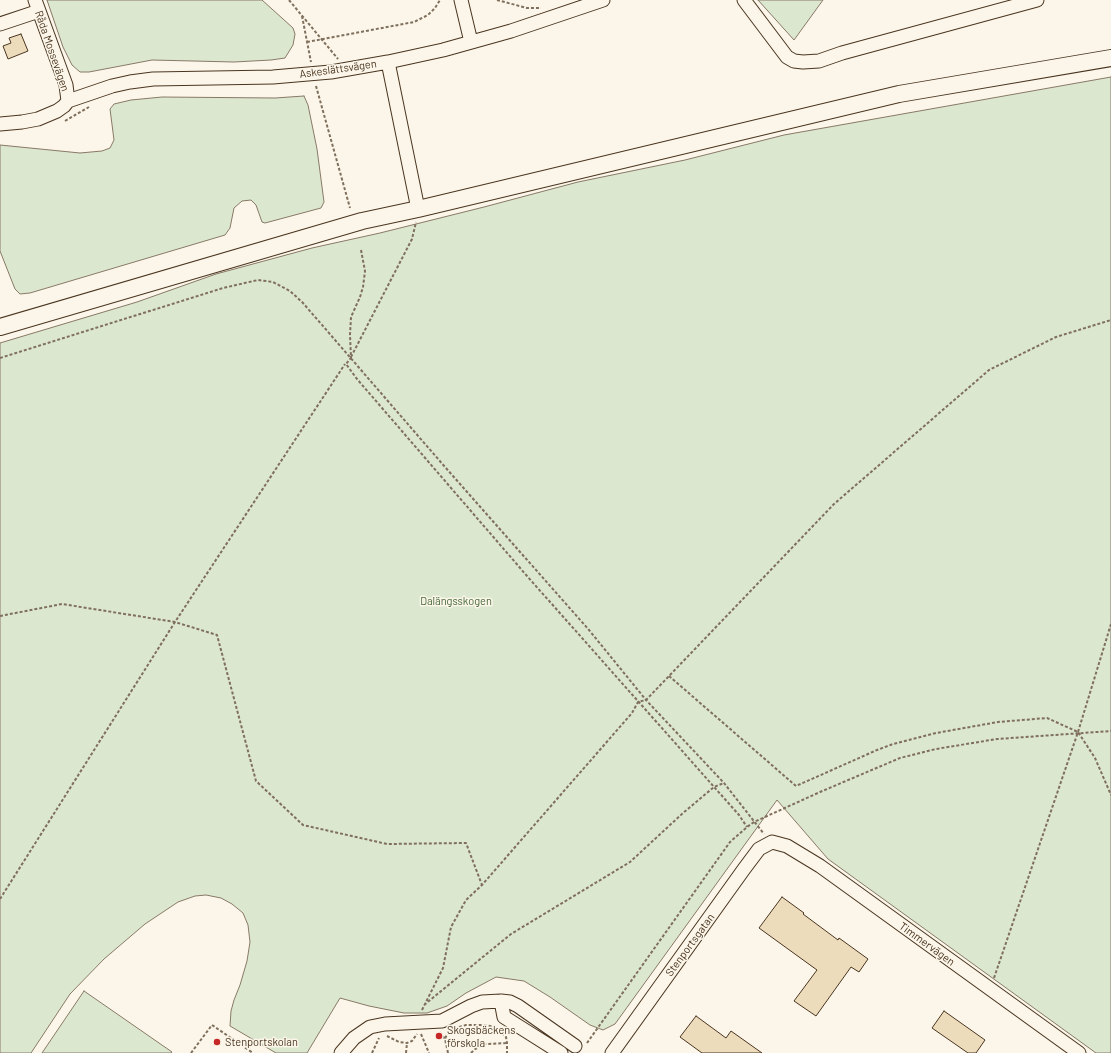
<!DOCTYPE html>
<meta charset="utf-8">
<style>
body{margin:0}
canvas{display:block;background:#fbf6e9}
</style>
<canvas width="1111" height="1053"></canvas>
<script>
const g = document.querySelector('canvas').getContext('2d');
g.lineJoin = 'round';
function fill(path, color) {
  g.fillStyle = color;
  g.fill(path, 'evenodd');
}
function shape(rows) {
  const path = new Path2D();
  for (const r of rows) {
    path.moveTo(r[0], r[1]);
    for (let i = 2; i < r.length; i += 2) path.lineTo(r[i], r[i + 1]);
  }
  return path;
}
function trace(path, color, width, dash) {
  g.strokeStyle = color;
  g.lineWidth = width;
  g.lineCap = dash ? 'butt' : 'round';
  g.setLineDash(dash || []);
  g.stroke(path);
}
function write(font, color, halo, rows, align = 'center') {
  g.font = font + ' Barlow,sans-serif';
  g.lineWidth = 3;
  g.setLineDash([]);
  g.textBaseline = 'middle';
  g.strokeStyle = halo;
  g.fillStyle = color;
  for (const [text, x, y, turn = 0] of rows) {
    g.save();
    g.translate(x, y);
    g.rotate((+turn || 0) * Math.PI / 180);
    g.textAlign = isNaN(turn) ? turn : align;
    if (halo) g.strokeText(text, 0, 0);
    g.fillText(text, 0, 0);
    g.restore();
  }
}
const green = shape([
 [47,0,262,0,293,28,295,34,293,45,285,58,271,60,234,62,152,60,89,72,80,72,72,65,63,47,47,0],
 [758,0,823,0,794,40,758,0],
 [1111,77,1111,1053,1096,1053,828,859,777,800,615,1024,603,1030,590,1025,550,997,524,981,496,977,466,993,447,1006,427,1013,404,1013,369,1006,340,998,307,1053,276,1053,230,1026,231,1011,234,1000,240,985,247,961,250,942,248,925,243,913,232,904,221,898,206,895,195,896,178,902,145,924,104,959,70,994,31,1053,0,1053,0,343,137,302,216,274,312,248,380,233,484,207,578,182,685,160,784,135,1111,77],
 [304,96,308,105,317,149,324,202,321,208,265,223,262,222,256,205,251,200,242,201,234,208,230,228,225,235,30,293,20,294,15,289,0,251,0,145,80,153,102,151,110,148,114,140,110,109,114,104,131,100,162,97,275,98,304,96],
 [84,991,172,1052,171,1053,42,1053,84,991]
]);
fill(green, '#dce7d0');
trace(green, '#887966', 1);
const building = shape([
 [21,34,28,51,8,59,3,46,11,43,9,38,21,34],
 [782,897,804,913,803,914,838,940,839,938,868,959,859,972,851,967,816,1016,794,1001,817,970,759,928,782,897],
 [944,1011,985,1040,976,1053,968,1053,932,1028,944,1011],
 [696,1016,726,1038,731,1031,762,1053,702,1053,680,1037,696,1016]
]);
fill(building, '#ecdcbc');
trace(building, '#4a3520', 1);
const minor = shape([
 [461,0,471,42],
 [744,0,787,57,794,61,803,62,819,61,842,53,1037,0],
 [0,24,39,11],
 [388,62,418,209],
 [68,101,112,86,130,82,153,79,273,77,331,72,388,62,443,50,511,31,603,0],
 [0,124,22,122,38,119,57,111,64,106,68,101,66,85,35,0],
 [501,1001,504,1017,561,1053],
 [341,1053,354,1038,370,1027,385,1024,442,1021,471,1006,482,1002,501,1001,510,1002,518,1006,575,1046],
 [612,1053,744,869,759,849,772,842,787,846,820,866,1079,1053]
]);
const major = shape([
 [0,327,362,221,418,209,899,94,1111,58]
]);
trace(minor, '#4a3520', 15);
trace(major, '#4a3520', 18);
trace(shape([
 [289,0,338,59],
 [497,0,527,8,541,8],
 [302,16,311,62],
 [307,42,414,22,428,15,435,8,440,0],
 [316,86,350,208],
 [65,121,89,107],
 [361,250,365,271,363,287,360,297,351,317,350,335,351,358,346,364,357,379,527,576,739,815,747,827],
 [351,357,412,239,416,222],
 [0,358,223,288,258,280,273,282,290,291,303,303,445,467,589,630,646,700,724,783,764,834],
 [0,616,62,604,175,622,217,635,256,781,303,825,387,844,466,843,482,885],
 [669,676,796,786,877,750,893,744,936,733,998,722,1047,718,1078,732,1095,758,1111,795],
 [0,899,175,622,345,364],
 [994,978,1078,732,1111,624],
 [424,1005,511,934,630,862,683,813,714,787,724,783],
 [422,1010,443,968,451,927,466,900,482,885,632,713,638,702,646,700,834,504,989,370,1056,337,1111,320],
 [459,1027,466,1025,480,1025,490,1026,498,1030,506,1037,507,1043,507,1053],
 [440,1032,445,1039],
 [421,1034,429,1053],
 [387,1036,399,1042,407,1043,412,1041,417,1034],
 [587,1043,730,842,747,827,754,822,820,792,900,758,936,749,997,739,1111,731],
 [191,1053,212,1025,253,1053],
 [372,1053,379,1038],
 [406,1053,407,1043],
 [448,1053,445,1039,447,1034,451,1031],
 [471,1053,475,1049,486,1044,507,1043]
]), '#7f6f5c', 2, [3, 2]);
trace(minor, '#fbf6e9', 13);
trace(major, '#fbf6e9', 16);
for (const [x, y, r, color] of [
 [439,1036,4,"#c62828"],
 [217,1042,4,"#c62828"]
]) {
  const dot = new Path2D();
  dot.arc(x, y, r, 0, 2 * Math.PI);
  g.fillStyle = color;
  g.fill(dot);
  trace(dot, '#fbf6e9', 1.5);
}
write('11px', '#4a3520', '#fbf6e9', [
 ["Råda Mossevägen",52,51,71],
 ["Askeslättsvägen",338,69,-8],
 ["Timmervägen",927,944,36],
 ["Stenportsgatan",690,945,-54]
]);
write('11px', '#436837', '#fbf6e9', [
 ["Dalängsskogen",456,601]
]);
write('11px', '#4a3520', '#fbf6e9', [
 ["Skogsbäckens",447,1030],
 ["förskola",447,1043],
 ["Stenportskolan",225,1042]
], 'left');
</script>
